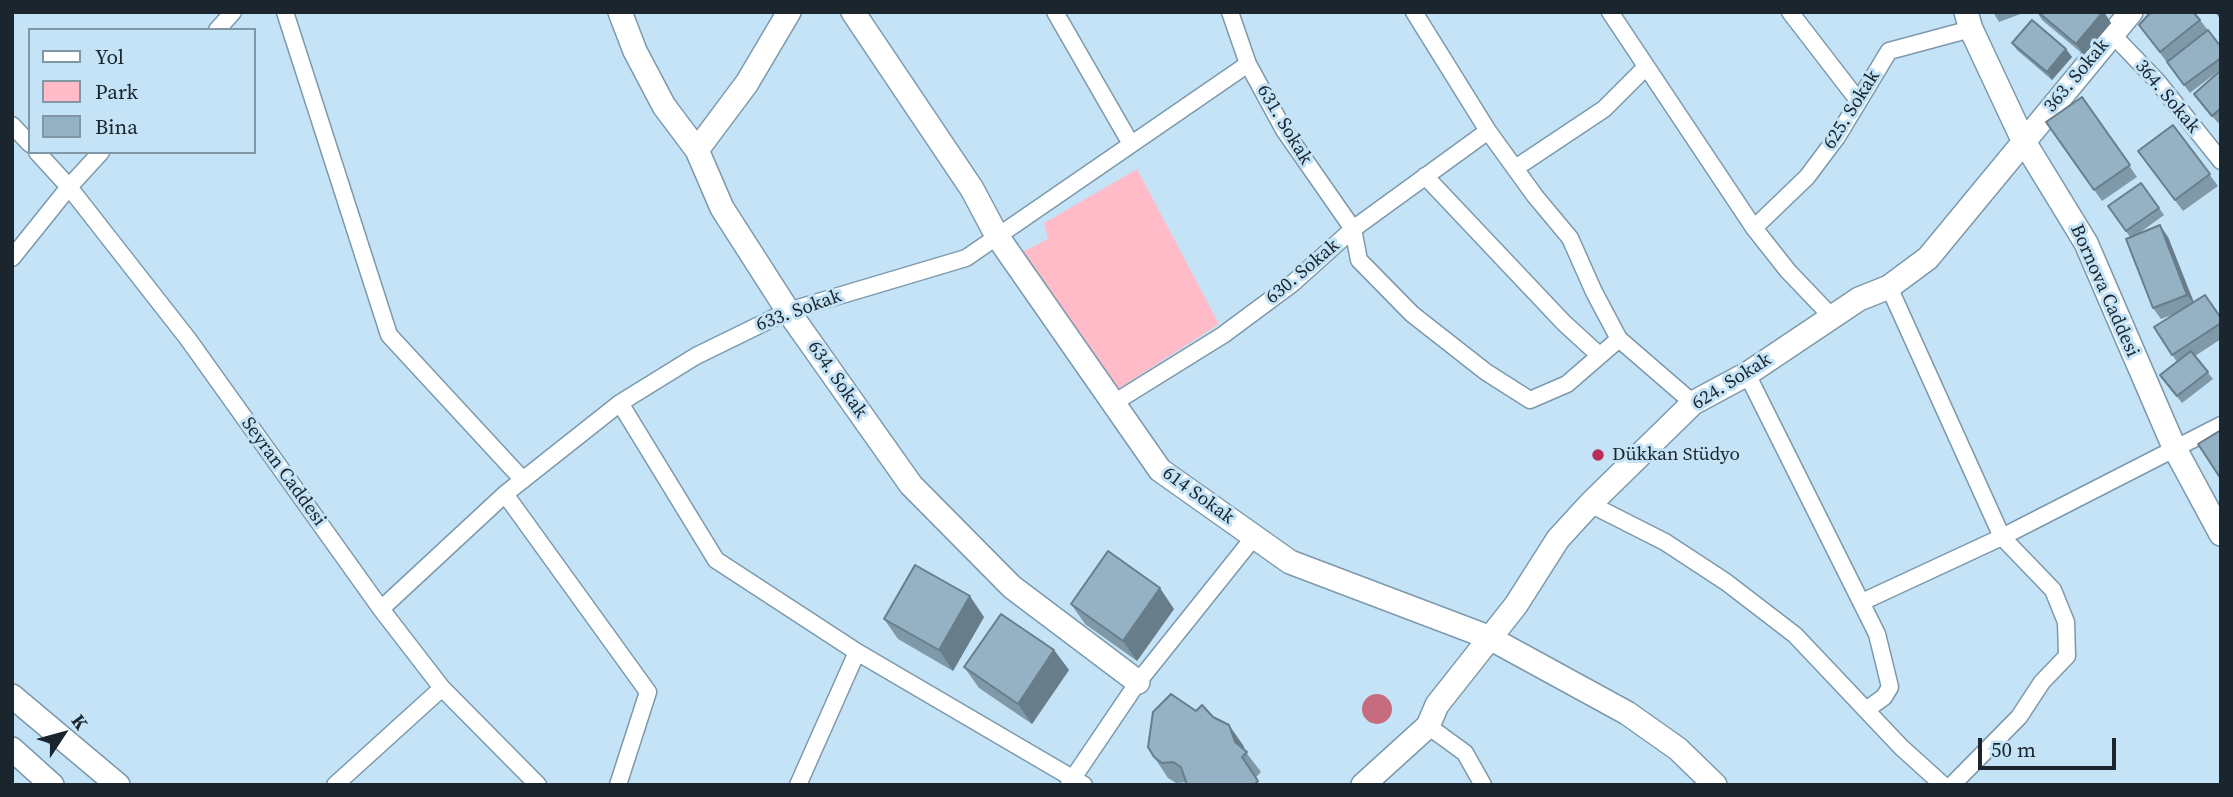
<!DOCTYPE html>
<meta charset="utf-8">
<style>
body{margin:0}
#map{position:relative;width:2233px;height:797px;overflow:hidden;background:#c5e3f7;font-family:"Source Serif 4",serif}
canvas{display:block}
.frame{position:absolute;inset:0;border:14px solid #1a252d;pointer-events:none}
.legend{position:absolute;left:28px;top:28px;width:228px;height:126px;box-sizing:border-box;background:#c5e3f7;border:2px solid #8197a6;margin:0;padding:9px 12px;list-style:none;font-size:21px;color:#1a252d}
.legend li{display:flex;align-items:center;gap:14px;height:35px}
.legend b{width:35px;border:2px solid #8197a6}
.north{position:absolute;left:28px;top:699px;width:70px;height:70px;-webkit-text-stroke:5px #c5e3f7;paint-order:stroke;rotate:54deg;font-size:19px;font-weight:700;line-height:28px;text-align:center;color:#1a252d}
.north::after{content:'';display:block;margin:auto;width:24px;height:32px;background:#1a252d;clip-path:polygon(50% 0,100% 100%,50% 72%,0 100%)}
.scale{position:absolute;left:1978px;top:738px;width:138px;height:32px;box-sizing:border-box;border:4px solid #1a252d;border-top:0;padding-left:9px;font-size:21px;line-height:24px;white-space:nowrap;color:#1a252d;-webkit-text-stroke:5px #c5e3f7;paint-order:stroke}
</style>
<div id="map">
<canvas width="2233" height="797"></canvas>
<div class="frame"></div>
<ul class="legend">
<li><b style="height:9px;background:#fff"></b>Yol</li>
<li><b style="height:19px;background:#ffbcc8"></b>Park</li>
<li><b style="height:19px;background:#95b2c5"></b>Bina</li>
</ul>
<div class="north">K</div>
<div class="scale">50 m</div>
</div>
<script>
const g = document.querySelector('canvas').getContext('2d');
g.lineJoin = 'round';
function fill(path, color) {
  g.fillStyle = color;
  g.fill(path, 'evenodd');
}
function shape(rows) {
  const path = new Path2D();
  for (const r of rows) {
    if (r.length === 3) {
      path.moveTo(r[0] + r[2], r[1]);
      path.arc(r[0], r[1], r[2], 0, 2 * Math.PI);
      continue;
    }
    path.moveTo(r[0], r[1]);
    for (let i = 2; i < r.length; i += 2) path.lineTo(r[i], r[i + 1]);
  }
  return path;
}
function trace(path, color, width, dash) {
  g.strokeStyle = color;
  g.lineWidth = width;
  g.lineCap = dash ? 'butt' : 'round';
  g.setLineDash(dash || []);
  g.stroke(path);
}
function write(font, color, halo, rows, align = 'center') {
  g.font = font + ' "Source Serif 4",serif';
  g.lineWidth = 6;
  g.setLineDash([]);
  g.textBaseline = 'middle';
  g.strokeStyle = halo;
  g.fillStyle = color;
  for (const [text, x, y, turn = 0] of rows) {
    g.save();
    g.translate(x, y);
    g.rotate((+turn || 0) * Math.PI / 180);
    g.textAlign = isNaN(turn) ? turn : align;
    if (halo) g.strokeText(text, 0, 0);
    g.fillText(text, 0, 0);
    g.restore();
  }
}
fill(shape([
 [1137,169,1219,324,1118,389,1109,386,1020,253,1048,239,1044,223]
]), '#ffbcc8');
fill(shape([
 [1377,709,15]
]), '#c76c7f');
const street = shape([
 [285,12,389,335,523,480],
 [1055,12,1131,144],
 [1230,12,1248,64,1284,130,1353,229,1359,260,1412,314,1486,372,1530,400,1567,384,1619,339,1693,403],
 [1414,12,1488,131,1535,196,1570,238,1594,292,1619,339],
 [1610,12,1754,228,1788,271,1832,317],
 [1790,12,1857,99],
 [217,30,233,12],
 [2112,34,2157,81,2221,161],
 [12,125,30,144],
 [37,152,69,187,188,339,381,609,442,688,538,785],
 [1517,167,1604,109,1645,68],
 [1425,176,1564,323,1599,355],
 [1754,228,1807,177,1837,137,1889,51,1971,29],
 [12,258,69,187,101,152],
 [1889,287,2002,537,2053,590,2066,622,2067,656,2042,682,2019,717,1952,785],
 [1747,374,1877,634,1890,687,1884,697,1866,710],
 [620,403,716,560,857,652,1084,785],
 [1112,404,1223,335,1293,283,1353,229,1488,131],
 [505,494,648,692,618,785],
 [1590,504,1665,542,1726,582,1795,635,1901,747,1943,785],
 [1862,602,2002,537,2221,425],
 [381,609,505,494,620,403,696,356,788,311,966,258,1248,64],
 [1428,726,1465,753,1483,785],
 [1069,784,1138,682,1254,537],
 [335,785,442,688],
 [798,785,857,652]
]);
const secondary = shape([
 [620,12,635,51,664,106,697,150,722,208,788,311,911,485,1012,587,1138,682],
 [853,12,972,189,997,236,1160,470,1290,562,1488,637,1627,713,1678,749,1715,785],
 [1966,12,1971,29,2023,140,2086,243,2174,447,2221,534],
 [697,150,747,83,789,12],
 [12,696,118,785],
 [12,749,52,785],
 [1363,785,1428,726,1437,705,1516,605,1558,539,1590,504,1693,403,1747,374,1859,299,1889,287,1928,258,2131,12]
]);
trace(street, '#7c99ac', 19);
trace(secondary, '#7c99ac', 26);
trace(street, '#fff', 16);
trace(secondary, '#fff', 23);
fill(shape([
 [1993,12,2026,12,1999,22],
 [2037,12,2104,12,2111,23,2084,55,2042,20],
 [2200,20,2221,47,2221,69,2190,93,2139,25],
 [2012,43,2066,49,2072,57,2052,80,2017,50],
 [2221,70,2221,120,2218,123,2194,94],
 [2082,97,2137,177,2102,201,2046,122],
 [2173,125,2218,186,2183,211,2138,151],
 [2141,183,2164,215,2138,234,2168,237,2194,302,2205,295,2221,317,2221,339,2195,356,2213,379,2182,403,2160,375,2177,362,2154,327,2177,313,2161,319,2153,308,2130,237,2108,206],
 [1071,604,1174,609,1137,661,1085,624],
 [984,617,953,671,898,639,884,619],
 [1054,650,1069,670,1032,724,979,688,964,667],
 [1243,745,1245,751,1261,772,1256,777,1176,783,1168,778,1154,757]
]), '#8099a9');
fill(shape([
 [2103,12,2104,12,2111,23,2084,55,2076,44],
 [2066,49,2072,57,2052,80,2047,72],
 [2160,225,2168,237,2195,306,2187,295],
 [1160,588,1174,609,1137,661,1123,641],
 [970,596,984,617,953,671,939,650],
 [1054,650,1069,670,1032,724,1018,704],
 [1229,725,1243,745,1246,753,1235,742]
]), '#687d8a');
const building = shape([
 [2038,12,2103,12,2076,44,2038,12],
 [2151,12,2193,12,2200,20,2160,52,2139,25,2151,12],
 [2216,12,2221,12,2221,18,2216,12],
 [2032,20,2066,49,2047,72,2012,43,2032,20],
 [2208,30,2221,47,2221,58,2184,85,2167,62,2208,30],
 [2221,70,2221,108,2212,116,2194,94,2221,70],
 [2082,97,2130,165,2094,190,2046,122,2082,97],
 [2173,125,2210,174,2175,200,2138,151,2173,125],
 [2141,183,2159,208,2126,231,2108,206,2141,183],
 [2160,225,2187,295,2153,308,2126,239,2160,225],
 [2205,295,2221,318,2221,323,2172,355,2154,327,2205,295],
 [2191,351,2208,372,2177,396,2160,375,2191,351],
 [2221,430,2221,479,2198,444,2221,430],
 [1108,551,1160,588,1123,641,1071,604,1108,551],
 [915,565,970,596,939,650,884,619,915,565],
 [1001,614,1054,650,1018,704,964,667,1001,614],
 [1171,694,1196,711,1202,705,1213,717,1229,725,1235,742,1247,752,1242,757,1258,781,1254,785,1187,785,1181,767,1173,762,1162,763,1154,757,1148,747,1153,712,1171,694]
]);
fill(building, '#95b2c5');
trace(building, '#687d8a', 2);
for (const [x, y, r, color] of [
 [1598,455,7,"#bb2c59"]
]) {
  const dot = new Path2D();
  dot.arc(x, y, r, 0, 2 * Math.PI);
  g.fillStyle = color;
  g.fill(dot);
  trace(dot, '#c5e3f7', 2.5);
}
write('19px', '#1a252d', '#c5e3f7', [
 ["363. Sokak",2077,76,-50],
 ["364. Sokak",2167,97,50],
 ["625. Sokak",1852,110,-58],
 ["631. Sokak",1284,125,59],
 ["630. Sokak",1303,272,-40],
 ["Bornova Caddesi",2104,291,66],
 ["633. Sokak",799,311,-20],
 ["634. Sokak",837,380,55],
 ["624. Sokak",1732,382,-32],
 ["Seyran Caddesi",283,472,54],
 ["614 Sokak",1198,496,36]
]);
write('19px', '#1a252d', '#c5e3f7', [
 ["Dükkan Stüdyo",1612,455]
], 'left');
</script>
